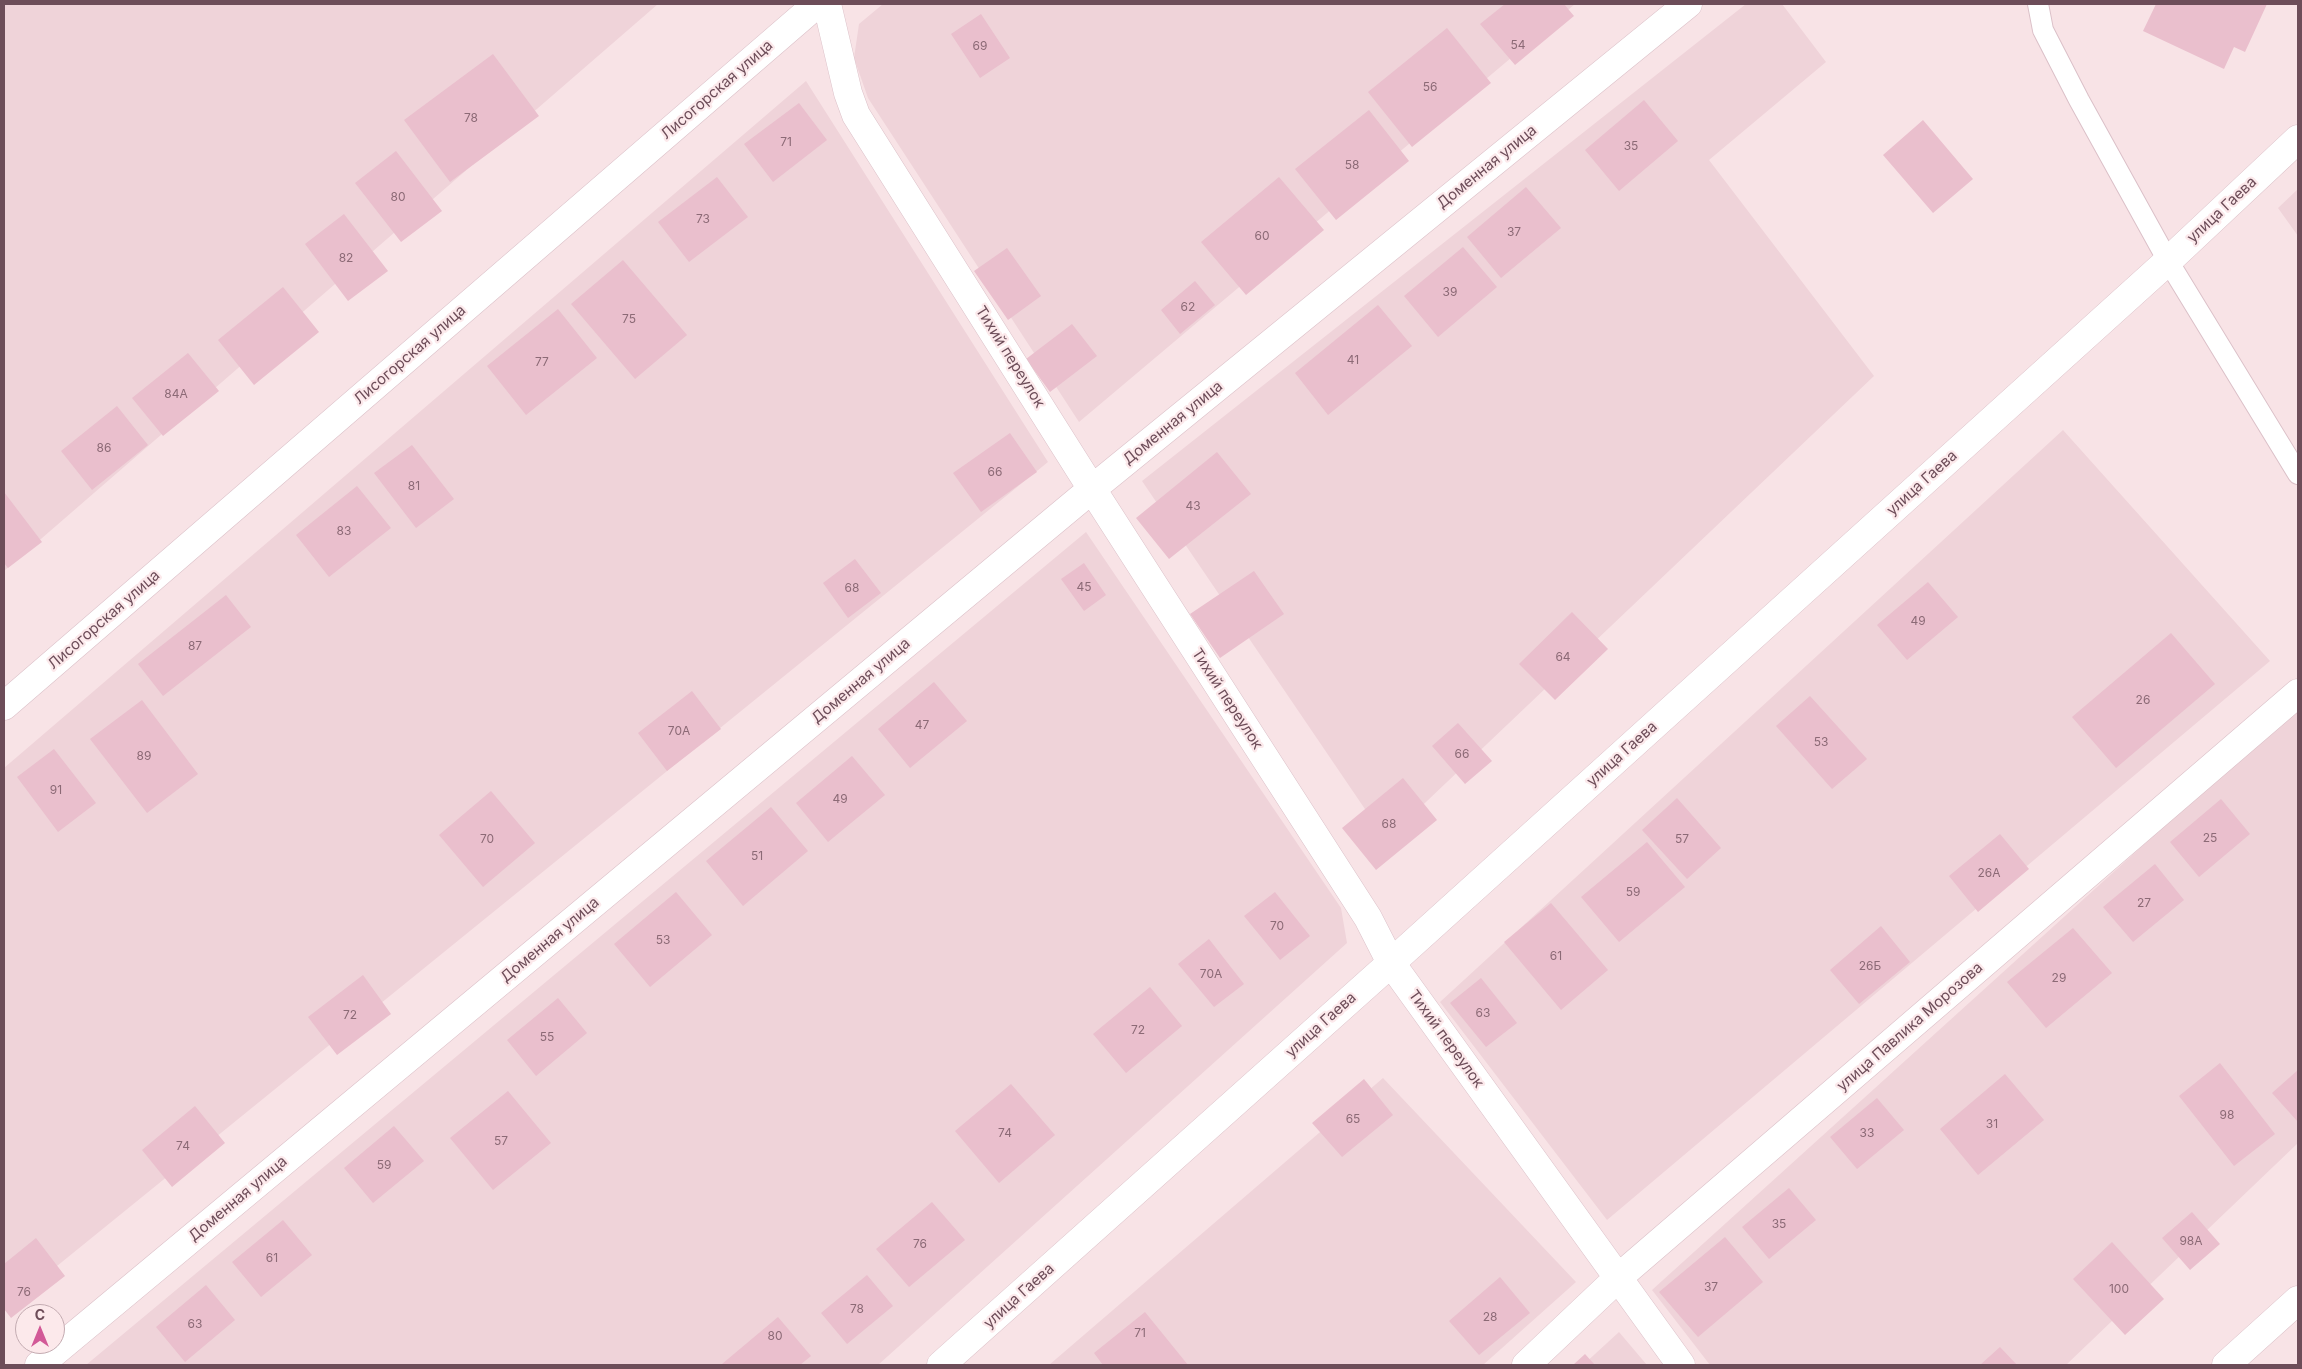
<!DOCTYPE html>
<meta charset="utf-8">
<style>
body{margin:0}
#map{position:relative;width:2302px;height:1369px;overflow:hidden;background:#f8e3e6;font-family:Inter,sans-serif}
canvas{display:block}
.frame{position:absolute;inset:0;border:5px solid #6d4d59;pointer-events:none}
.north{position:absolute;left:15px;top:1304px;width:50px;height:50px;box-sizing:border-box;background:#fce9eb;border:1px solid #c3abb1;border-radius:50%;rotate:0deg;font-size:14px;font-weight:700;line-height:20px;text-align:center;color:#6d4d59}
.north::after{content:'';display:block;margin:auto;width:18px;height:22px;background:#d25997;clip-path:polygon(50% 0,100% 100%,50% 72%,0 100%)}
</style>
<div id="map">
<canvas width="2302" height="1369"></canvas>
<div class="frame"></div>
<div class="north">С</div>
</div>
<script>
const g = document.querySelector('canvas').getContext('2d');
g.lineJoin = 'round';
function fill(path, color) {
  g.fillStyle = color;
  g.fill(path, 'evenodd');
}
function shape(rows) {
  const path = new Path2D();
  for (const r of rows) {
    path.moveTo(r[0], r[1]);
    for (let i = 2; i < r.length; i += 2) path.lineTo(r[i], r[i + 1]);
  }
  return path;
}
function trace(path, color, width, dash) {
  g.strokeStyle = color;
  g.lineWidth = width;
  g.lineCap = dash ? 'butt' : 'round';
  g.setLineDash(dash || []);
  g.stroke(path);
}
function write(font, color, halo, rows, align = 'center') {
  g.font = font + ' Inter,sans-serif';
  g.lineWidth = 4.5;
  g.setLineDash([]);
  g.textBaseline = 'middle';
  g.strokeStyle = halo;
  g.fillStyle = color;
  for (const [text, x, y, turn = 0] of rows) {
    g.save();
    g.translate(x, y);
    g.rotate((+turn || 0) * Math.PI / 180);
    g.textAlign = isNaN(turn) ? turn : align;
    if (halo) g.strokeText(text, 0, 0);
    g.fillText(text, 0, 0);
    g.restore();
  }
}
fill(shape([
 [4,4,658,4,4,571],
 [883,4,1575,4,1079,422,868,98,854,58,859,24],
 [1746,4,1782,4,1826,62,1709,160,1874,376,1386,840,1142,481],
 [806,81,1048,462,4,1309,4,768],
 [2298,189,2298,236,2278,208],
 [2063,430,2270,661,1607,1220,1440,1002],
 [1086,532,1341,908,1347,943,878,1365,86,1365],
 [2298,705,2298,1143,2066,1365,1710,1365,1652,1290],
 [1383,1078,1576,1282,1483,1365,1049,1365],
 [1619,1332,1647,1365,1583,1365]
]), '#efd3d9');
fill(shape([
 [1505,4,1564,4,1574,16,1515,65,1480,24],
 [2156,4,2267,4,2245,52,2234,47,2224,69,2143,31],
 [981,14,1010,58,980,78,951,34],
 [1447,28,1491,83,1412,147,1368,92],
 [493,54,539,116,450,182,404,120],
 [1644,100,1678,141,1619,191,1585,150],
 [799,103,827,140,773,182,744,144],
 [1369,110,1409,161,1336,220,1295,169],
 [1923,120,1973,179,1933,213,1883,155],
 [396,151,442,211,401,242,355,183],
 [717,177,748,217,689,262,658,222],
 [1279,177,1324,230,1246,295,1201,242],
 [1526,187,1561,228,1501,278,1467,237],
 [344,214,388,271,348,301,305,244],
 [1463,247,1497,287,1438,337,1404,296],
 [1007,248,1041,296,1008,320,974,271],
 [623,260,687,335,635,379,571,304],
 [1195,281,1215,305,1180,334,1161,310],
 [283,287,319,332,254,385,218,340],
 [1378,305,1412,346,1328,415,1295,373],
 [558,309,597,358,526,415,487,366],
 [1072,324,1097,356,1050,392,1026,359],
 [188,353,219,391,163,436,132,398],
 [117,406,148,445,92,490,61,451],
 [1010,433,1037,472,981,512,953,473],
 [412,445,454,499,416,528,374,473],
 [1217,452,1251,494,1169,559,1136,518],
 [357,486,391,528,329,577,296,535],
 [4,492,42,542,8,568,4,563],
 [855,559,881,593,848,618,823,583],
 [1084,563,1106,595,1084,611,1061,579],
 [1254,571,1284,614,1220,658,1190,614],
 [1928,582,1958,617,1907,660,1877,625],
 [226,595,251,627,163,696,138,664],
 [1572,612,1608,649,1555,700,1519,664],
 [2171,633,2215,684,2116,768,2072,717],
 [934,682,967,721,910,768,878,729],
 [692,691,721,729,667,771,638,733],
 [1810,696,1867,759,1832,789,1776,726],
 [142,700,198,774,147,813,90,739],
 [1458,723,1492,761,1465,784,1432,746],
 [54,749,96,803,58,832,17,777],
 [852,756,885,795,828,842,796,803],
 [1403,778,1437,820,1376,870,1342,828],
 [491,791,535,843,483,887,439,835],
 [1677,798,1721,848,1687,879,1642,830],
 [2221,799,2250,834,2199,877,2170,842],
 [771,807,808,851,743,906,706,861],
 [2000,834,2029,869,1978,912,1949,876],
 [1647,842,1685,887,1619,942,1581,897],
 [2155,864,2184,900,2133,942,2103,907],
 [676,892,712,935,650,987,614,944],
 [1275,892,1310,936,1280,960,1244,916],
 [1551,903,1608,970,1561,1010,1504,942],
 [1881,926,1910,962,1859,1004,1830,970],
 [2073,928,2112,973,2046,1028,2007,982],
 [1209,939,1244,984,1214,1007,1178,964],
 [363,975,391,1014,337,1055,308,1017],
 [1481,978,1517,1023,1486,1047,1450,1003],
 [1150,987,1182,1026,1126,1073,1093,1034],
 [558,998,587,1033,536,1076,507,1040],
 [2220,1063,2275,1134,2234,1166,2179,1096],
 [2298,1070,2298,1122,2272,1093],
 [2005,1074,2044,1120,1978,1175,1940,1129],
 [1364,1079,1393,1115,1342,1157,1312,1123],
 [1011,1084,1055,1135,999,1183,955,1131],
 [508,1091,551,1143,493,1190,450,1138],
 [1877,1098,1904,1130,1857,1169,1830,1137],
 [195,1106,225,1143,172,1187,142,1150],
 [394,1126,424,1161,373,1203,344,1168],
 [1789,1188,1816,1220,1769,1259,1742,1227],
 [932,1202,965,1240,909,1287,876,1249],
 [2192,1212,2220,1244,2190,1270,2162,1238],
 [283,1220,312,1255,261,1297,232,1262],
 [1725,1237,1763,1282,1698,1337,1659,1292],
 [36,1238,65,1276,11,1318,4,1309,4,1264],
 [2112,1242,2164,1299,2125,1335,2073,1279],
 [867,1275,893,1306,847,1344,821,1313],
 [1500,1277,1530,1313,1479,1355,1449,1321],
 [206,1285,235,1320,185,1362,156,1327],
 [1145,1312,1188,1365,1103,1365,1094,1353],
 [778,1317,811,1356,800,1365,723,1365,722,1364],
 [2000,1347,2017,1365,1980,1365],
 [1585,1354,1595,1365,1573,1365]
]), '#eabfcd');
const lane = shape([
 [2038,4,2043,30,2079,100,2168,261,2298,474]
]);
const street = shape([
 [827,4,848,93,856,115,1092,489,1368,918,1391,963,1681,1365],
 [4,706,817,4],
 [39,1365,1092,489,1688,4],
 [941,1365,1391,963,2168,261,2298,139],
 [1526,1365,1619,1277,2298,693],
 [2226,1365,2298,1300]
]);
trace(lane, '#dbc0c8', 22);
trace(street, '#dbc0c8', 29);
trace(lane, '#fff', 20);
trace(street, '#fff', 28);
write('12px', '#8c6a76', null, [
 ["54",1518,45],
 ["69",980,46],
 ["56",1430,87],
 ["78",471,118],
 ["71",786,142],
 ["35",1631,146],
 ["58",1352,165],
 ["80",398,197],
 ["73",703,219],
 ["37",1514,232],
 ["60",1262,236],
 ["82",346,258],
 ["39",1450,292],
 ["62",1188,307],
 ["75",629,319],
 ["41",1353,360],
 ["77",542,362],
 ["84А",176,394],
 ["86",104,448],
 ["66",995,472],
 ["81",414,486],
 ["43",1193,506],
 ["83",344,531],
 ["45",1084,587],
 ["68",852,588],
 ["49",1918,621],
 ["87",195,646],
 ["64",1563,657],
 ["26",2143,700],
 ["47",922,725],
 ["70А",679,731],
 ["53",1821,742],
 ["66",1462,754],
 ["89",144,756],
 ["91",56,790],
 ["49",840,799],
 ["68",1389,824],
 ["25",2210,838],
 ["70",487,839],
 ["57",1682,839],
 ["51",757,856],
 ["26А",1989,873],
 ["59",1633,892],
 ["27",2144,903],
 ["70",1277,926],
 ["53",663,940],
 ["61",1556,956],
 ["26Б",1870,966],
 ["70А",1211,974],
 ["29",2059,978],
 ["63",1483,1013],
 ["72",350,1015],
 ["72",1138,1030],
 ["55",547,1037],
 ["98",2227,1115],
 ["65",1353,1119],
 ["31",1992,1124],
 ["74",1005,1133],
 ["33",1867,1133],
 ["57",501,1141],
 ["74",183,1146],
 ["59",384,1165],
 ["35",1779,1224],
 ["98А",2191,1241],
 ["76",920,1244],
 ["61",272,1258],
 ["37",1711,1287],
 ["100",2119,1289],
 ["76",24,1292],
 ["78",857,1309],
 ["28",1490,1317],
 ["63",195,1324],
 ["71",1140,1333],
 ["80",775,1336]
]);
write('15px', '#6d4d59', '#fce9eb', [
 ["Лисогорская улица",717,90,-41],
 ["Доменная улица",1487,167,-39],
 ["улица Гаева",2222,210,-43],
 ["Лисогорская улица",410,355,-41],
 ["Тихий переулок",1010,357,58],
 ["Доменная улица",1173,423,-39],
 ["улица Гаева",1922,483,-42],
 ["Лисогорская улица",104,620,-41],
 ["Доменная улица",861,681,-40],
 ["Тихий переулок",1227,699,57],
 ["улица Гаева",1622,754,-42],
 ["Доменная улица",550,940,-40],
 ["улица Гаева",1321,1025,-42],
 ["улица Павлика Морозова",1910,1027,-41],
 ["Тихий переулок",1446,1039,54],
 ["Доменная улица",238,1199,-40],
 ["улица Гаева",1019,1296,-42]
]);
</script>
